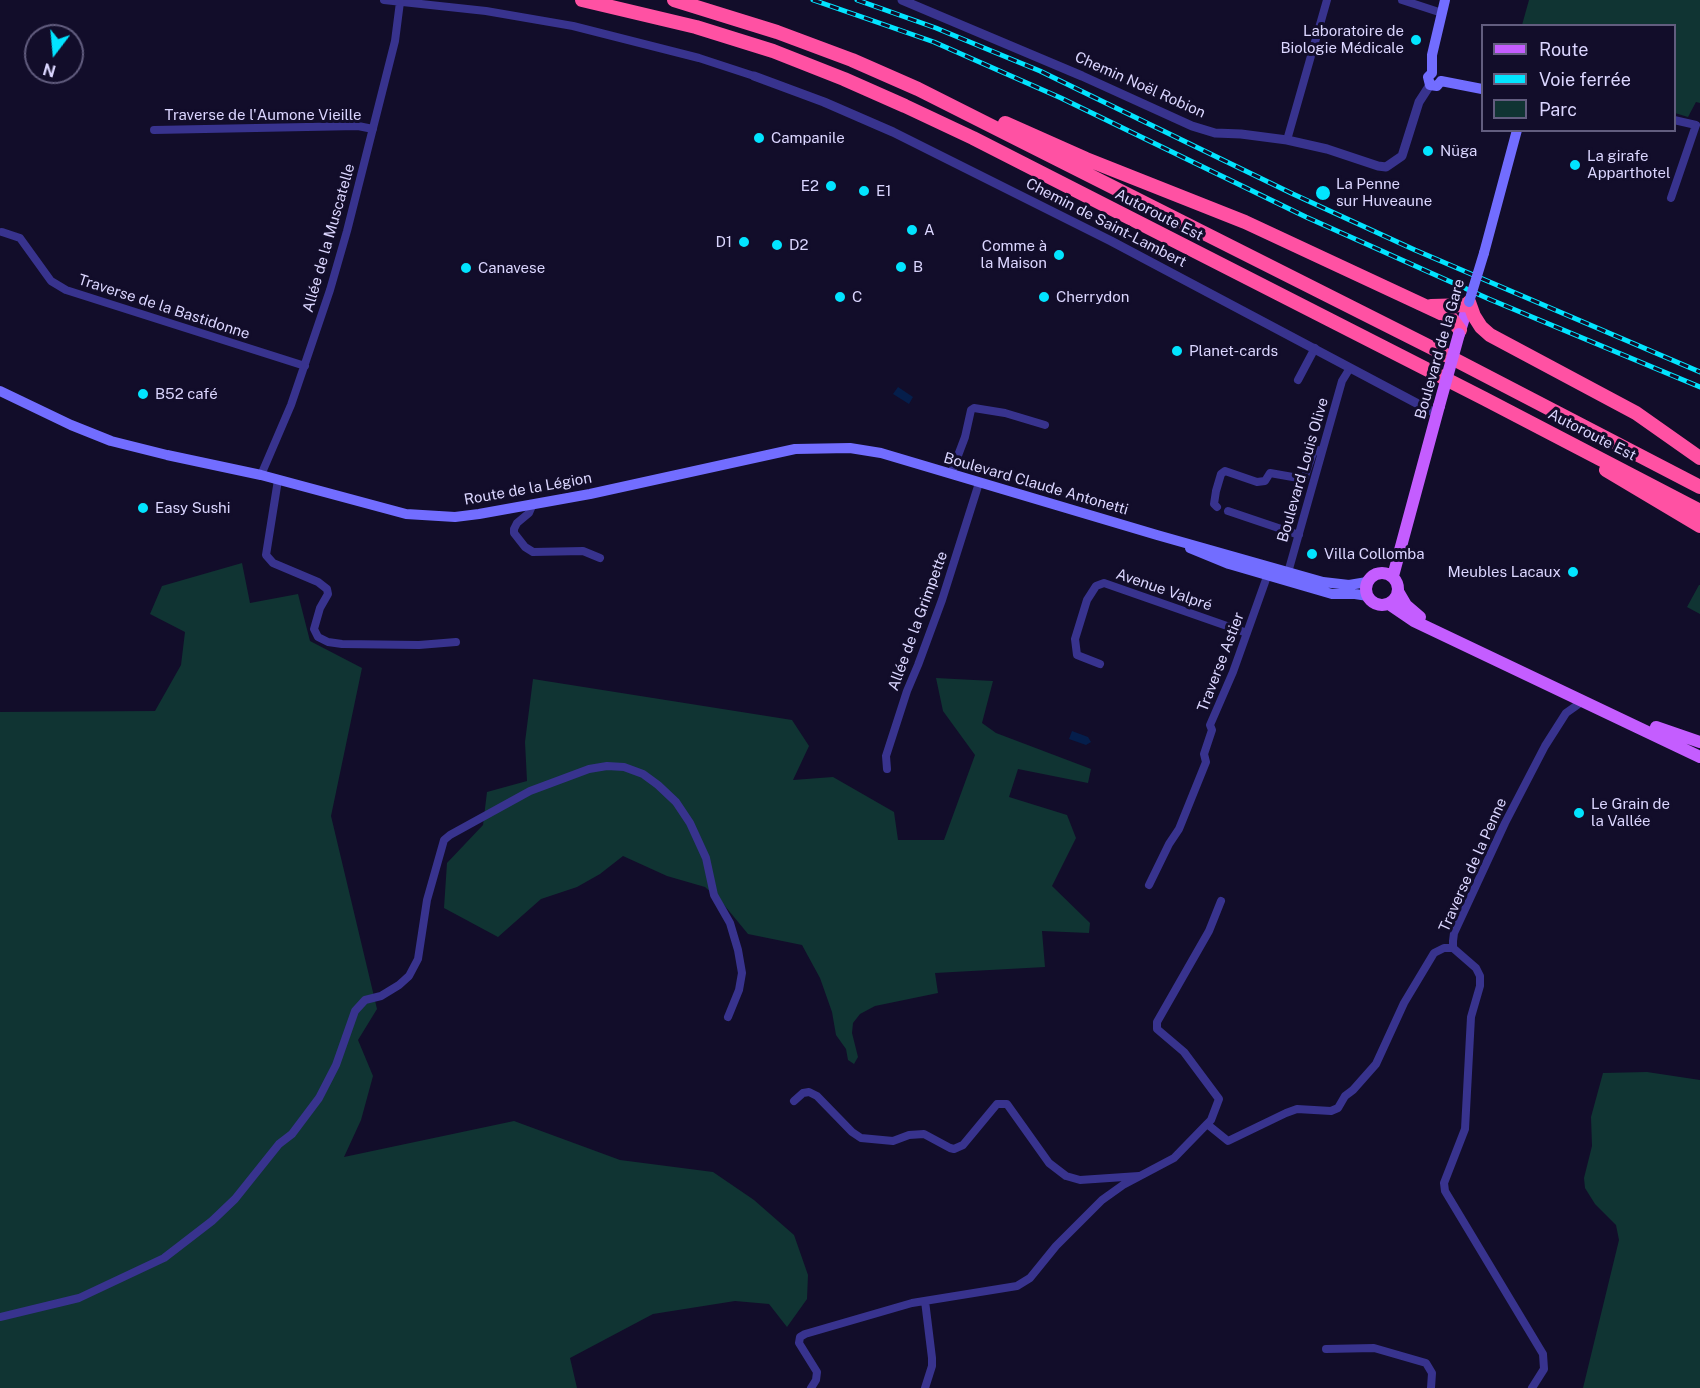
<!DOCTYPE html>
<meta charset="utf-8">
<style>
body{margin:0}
#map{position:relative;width:1700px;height:1388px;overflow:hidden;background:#120d2a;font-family:"Public Sans",sans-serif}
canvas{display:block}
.legend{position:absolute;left:1481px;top:24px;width:195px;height:108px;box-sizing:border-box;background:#120d2a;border:2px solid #625d7f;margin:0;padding:8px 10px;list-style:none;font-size:18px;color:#dbd6ff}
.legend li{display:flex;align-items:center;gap:12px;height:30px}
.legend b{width:30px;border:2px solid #625d7f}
.north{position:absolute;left:24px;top:24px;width:60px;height:60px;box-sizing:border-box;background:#120d2a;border:2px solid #625d7f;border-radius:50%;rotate:196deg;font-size:16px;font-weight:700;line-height:24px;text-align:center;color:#dbd6ff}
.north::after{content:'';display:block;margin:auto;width:21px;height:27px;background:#02e4ff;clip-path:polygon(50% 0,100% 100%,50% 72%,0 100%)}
</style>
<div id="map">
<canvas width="1700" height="1388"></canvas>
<ul class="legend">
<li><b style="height:8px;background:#c45dff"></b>Route</li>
<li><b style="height:8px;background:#02e4ff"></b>Voie ferrée</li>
<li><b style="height:16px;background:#103433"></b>Parc</li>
</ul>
<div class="north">N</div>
</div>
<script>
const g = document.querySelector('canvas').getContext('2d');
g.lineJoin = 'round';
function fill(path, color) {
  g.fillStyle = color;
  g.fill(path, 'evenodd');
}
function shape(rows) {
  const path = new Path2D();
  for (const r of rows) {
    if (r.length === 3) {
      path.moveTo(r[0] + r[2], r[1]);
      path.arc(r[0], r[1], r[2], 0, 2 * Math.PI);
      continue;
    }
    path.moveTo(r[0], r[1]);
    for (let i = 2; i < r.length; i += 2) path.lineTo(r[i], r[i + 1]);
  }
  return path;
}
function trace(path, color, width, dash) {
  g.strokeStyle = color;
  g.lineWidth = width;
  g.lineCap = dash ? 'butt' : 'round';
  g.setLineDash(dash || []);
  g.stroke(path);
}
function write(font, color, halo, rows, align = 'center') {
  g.font = font + ' "Public Sans",sans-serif';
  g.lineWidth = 6;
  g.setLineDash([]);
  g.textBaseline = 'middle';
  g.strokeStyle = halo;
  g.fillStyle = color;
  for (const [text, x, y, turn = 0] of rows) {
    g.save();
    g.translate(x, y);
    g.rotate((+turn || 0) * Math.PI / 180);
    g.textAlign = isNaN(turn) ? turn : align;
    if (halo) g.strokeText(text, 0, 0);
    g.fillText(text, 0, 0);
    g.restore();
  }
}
fill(shape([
 [1529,0,1700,0,1700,103,1696,102,1688,117,1675,113,1674,26,1522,25],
 [242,563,250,603,298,594,310,641,362,668,331,816,377,1009,358,1040,373,1076,361,1120,344,1157,514,1121,620,1160,713,1172,754,1200,794,1235,808,1275,807,1299,787,1327,769,1304,735,1301,653,1314,570,1358,577,1388,0,1388,0,712,155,711,181,665,185,632,150,614,162,586],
 [1699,585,1700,585,1700,614,1687,607],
 [936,678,993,681,982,723,996,733,1091,769,1088,783,1018,769,1009,797,1067,815,1076,838,1052,886,1090,923,1089,933,1042,931,1045,967,935,973,938,993,875,1006,860,1014,853,1023,852,1033,858,1057,854,1064,848,1060,846,1049,836,1035,832,1012,820,978,802,945,748,934,720,900,705,887,667,876,623,856,600,874,577,887,541,899,498,937,444,908,447,863,483,825,487,792,527,781,525,742,533,679,792,720,809,746,793,780,833,777,894,812,898,840,944,840,975,755,943,711],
 [1647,1072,1700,1080,1700,1388,1583,1388,1619,1240,1616,1225,1595,1204,1585,1188,1584,1178,1592,1146,1591,1117,1603,1073]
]), '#103433');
fill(shape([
 [898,387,913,397,909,404,893,394],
 [1072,731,1088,737,1091,742,1086,745,1069,739]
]), '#051e4b');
trace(shape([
 [384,0,486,11,573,26,699,58,754,76],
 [1402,0,1442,13],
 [154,130,358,126,373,129],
 [1287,140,1327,0],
 [1671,198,1696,125,1674,120],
 [2,232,20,238,51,281,66,290,305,366],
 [1298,380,1315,348],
 [951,474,965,437,971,410,974,408,1005,413,1045,425],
 [261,475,291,405,330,290,347,231,395,41,400,2],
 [278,480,266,555,273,563,318,582,327,589,328,594,320,608,314,629,318,637,328,642,342,644,419,645,456,642],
 [532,506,529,513,517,523,514,529,514,533,525,547,533,552,583,551,600,558],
 [1217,507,1214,504,1216,491,1221,474,1225,471,1257,482,1265,481,1270,473,1304,479,1313,453,1317,450,1321,451],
 [1228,511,1299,535],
 [1287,576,1342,381,1350,368],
 [1100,664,1077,655,1075,639,1087,600,1096,586,1104,583,1247,633],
 [887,769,886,756,907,691,918,665,942,600,979,483],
 [1149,885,1169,844,1179,829,1206,762,1204,754,1212,730,1210,725,1233,672,1269,571],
 [794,1101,803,1093,809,1092,817,1096,852,1132,861,1138,893,1141,909,1135,924,1134,950,1148,954,1149,963,1145,997,1104,1007,1104,1049,1163,1066,1176,1080,1180,1139,1176],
 [1207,1124,1211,1120,1219,1099,1184,1052,1157,1029,1157,1022,1209,931,1221,901],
 [0,1317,79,1298,164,1258,212,1221,235,1199,279,1144,292,1134,319,1098,336,1065,355,1011,365,1000,381,996,399,985,409,976,418,959,427,900,444,840,450,835,530,791,589,769,607,766,624,767,643,774,658,785,676,802,690,823,706,858,714,895,730,923,738,950,742,973,739,990,728,1017],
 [1326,1349,1374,1348,1426,1363,1432,1373,1431,1388],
 [811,1388,816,1380,817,1372,799,1343,800,1337,805,1334,912,1303,1017,1286,1030,1278,1056,1246,1102,1200,1123,1185,1174,1158,1207,1124,1228,1141,1286,1113,1297,1109,1331,1111,1338,1108,1345,1096,1353,1090,1376,1064,1404,1003,1434,953,1444,948,1453,948],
 [925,1388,932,1366,932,1358,925,1301],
 [1532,1388,1544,1369,1543,1354,1445,1191,1444,1183,1465,1129,1471,1017,1480,986,1480,976,1476,968,1453,948,1453,941,1454,933,1505,823,1545,746,1566,713,1583,701]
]), '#38338e', 8);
trace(shape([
 [902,0,1082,76,1192,126,1215,133,1241,134,1287,140,1327,149,1378,166,1386,167,1402,156,1419,102,1430,85],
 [754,76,824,102,893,132,1111,241,1437,414]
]), '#38338e', 9);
trace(shape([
 [1432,73,1432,55,1445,0],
 [1432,73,1428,77,1430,85,1437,86,1441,81],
 [1441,81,1482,89],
 [1484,253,1517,130],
 [0,391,71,425,111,441,167,455,261,475,406,514,455,517,479,514,590,494,795,449,850,448,881,453,1157,535,1323,582,1349,585,1367,582],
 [1190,548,1229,564,1332,594,1355,594,1368,596]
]), '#726dff', 10);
trace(shape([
 [1459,334,1469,302],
 [1382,589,16],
 [1393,576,1439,406],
 [1399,593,1406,605,1420,617],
 [1389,604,1414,621,1700,757],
 [1656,727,1700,742]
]), '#c45dff', 12);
trace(shape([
 [582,0,696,27,773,51,844,79,905,106,973,138,1485,399,1700,511],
 [674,0,777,32,852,60,918,89,1446,355,1700,487],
 [1005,123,1086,159,1245,222,1451,318,1460,330],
 [1469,302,1474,316,1481,327,1490,335,1636,413,1700,458],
 [1431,306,1468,305],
 [1606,470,1700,526]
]), '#ff51a3', 14);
const rail = shape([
 [813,0,934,42,1061,98,1306,217,1489,299,1700,387],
 [857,0,936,28,1040,71,1293,194,1415,250,1700,372]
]);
trace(rail, '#02e4ff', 5);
trace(rail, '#120d2a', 3, [9]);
trace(shape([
 [1469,302,1484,253]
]), '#726dff', 10);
trace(shape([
 [1439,406,1459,334]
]), '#c45dff', 12);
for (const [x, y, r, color] of [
 [1416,40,6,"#02e4ff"],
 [759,138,6,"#02e4ff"],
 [1428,151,6,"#02e4ff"],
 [1575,165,6,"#02e4ff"],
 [831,186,6,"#02e4ff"],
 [864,191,6,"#02e4ff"],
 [1323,193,8,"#02e4ff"],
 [912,230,6,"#02e4ff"],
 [744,242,6,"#02e4ff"],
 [777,245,6,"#02e4ff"],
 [1059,255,6,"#02e4ff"],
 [901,267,6,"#02e4ff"],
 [466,268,6,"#02e4ff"],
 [840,297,6,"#02e4ff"],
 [1044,297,6,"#02e4ff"],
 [1177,351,6,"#02e4ff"],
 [143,394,6,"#02e4ff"],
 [143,508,6,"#02e4ff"],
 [1312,554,6,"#02e4ff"],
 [1573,572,6,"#02e4ff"],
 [1579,813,6,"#02e4ff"]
]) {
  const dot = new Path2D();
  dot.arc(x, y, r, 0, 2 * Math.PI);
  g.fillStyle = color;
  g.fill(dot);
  trace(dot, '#120d2a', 2);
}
write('15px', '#dbd6ff', '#120d2a', [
 ["Laboratoire de",1404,31,"right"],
 ["Biologie Médicale",1404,48,"right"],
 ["Campanile",771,138],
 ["Nüga",1440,151],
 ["La girafe",1587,156],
 ["Apparthotel",1587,173],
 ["La Penne",1336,184],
 ["sur Huveaune",1336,201],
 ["E2",819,186,"right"],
 ["E1",876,191],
 ["A",924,230],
 ["D1",732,242,"right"],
 ["D2",789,245],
 ["Comme à",1047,246,"right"],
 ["la Maison",1047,263,"right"],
 ["B",913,267],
 ["Canavese",478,268],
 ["C",852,297],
 ["Cherrydon",1056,297],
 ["Planet-cards",1189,351],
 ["B52 café",155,394],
 ["Easy Sushi",155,508],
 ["Villa Collomba",1324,554],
 ["Meubles Lacaux",1561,572,"right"],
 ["Le Grain de",1591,804],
 ["la Vallée",1591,821]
], 'left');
write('15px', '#dbd6ff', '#120d2a', [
 ["Chemin Noël Robion",1140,85,24],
 ["Traverse de l'Aumone Vieille",263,115],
 ["Autoroute Est",1159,215,27],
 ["Chemin de Saint-Lambert",1106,223,27],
 ["Allée de la Muscatelle",329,238,-74],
 ["Traverse de la Bastidonne",164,307,18],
 ["Boulevard de la Gare",1440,349,-74],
 ["Autoroute Est",1592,435,27],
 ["Boulevard Louis Olive",1303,470,-74],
 ["Boulevard Claude Antonetti",1036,484,16],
 ["Route de la Légion",528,489,-10],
 ["Avenue Valpré",1164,590,19],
 ["Allée de la Grimpette",918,621,-70],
 ["Traverse Astier",1221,662,-69],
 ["Traverse de la Penne",1473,865,-66]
]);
</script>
